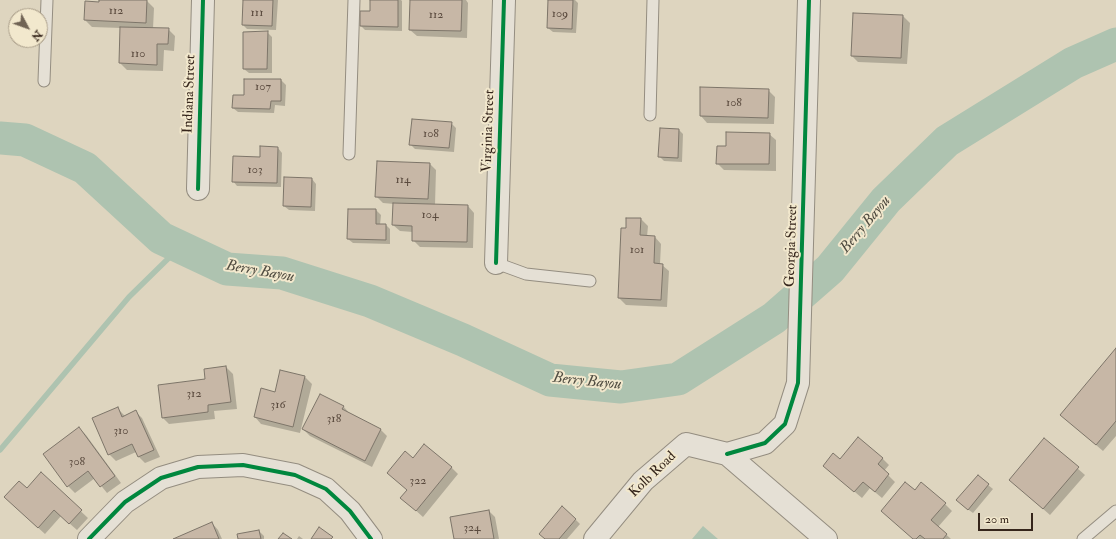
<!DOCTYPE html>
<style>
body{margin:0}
#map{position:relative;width:1116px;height:539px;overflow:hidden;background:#ded5bf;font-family:"IM FELL Double Pica",serif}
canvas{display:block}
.north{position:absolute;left:8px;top:8px;width:40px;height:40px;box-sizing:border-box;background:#f2e8cd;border:1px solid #a69a86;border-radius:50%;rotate:131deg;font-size:11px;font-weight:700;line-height:16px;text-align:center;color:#35251b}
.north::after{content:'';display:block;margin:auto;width:14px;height:18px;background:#706354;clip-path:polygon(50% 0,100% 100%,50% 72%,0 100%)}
.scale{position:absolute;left:978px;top:513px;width:55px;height:18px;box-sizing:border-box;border:2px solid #35251b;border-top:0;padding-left:5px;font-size:12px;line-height:14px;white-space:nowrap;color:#35251b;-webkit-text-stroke:3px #f2e8cd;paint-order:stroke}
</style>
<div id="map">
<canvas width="1116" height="539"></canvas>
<div class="north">N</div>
<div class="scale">20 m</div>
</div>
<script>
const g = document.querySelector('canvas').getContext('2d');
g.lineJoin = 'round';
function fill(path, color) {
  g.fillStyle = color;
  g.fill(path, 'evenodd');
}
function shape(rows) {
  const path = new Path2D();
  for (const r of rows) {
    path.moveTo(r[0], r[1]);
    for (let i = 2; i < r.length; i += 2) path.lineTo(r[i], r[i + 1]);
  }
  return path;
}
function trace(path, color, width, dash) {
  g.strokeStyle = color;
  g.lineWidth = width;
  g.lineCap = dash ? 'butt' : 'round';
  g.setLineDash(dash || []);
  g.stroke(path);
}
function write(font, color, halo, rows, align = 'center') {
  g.font = font + ' "IM FELL Double Pica",serif';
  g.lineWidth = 4;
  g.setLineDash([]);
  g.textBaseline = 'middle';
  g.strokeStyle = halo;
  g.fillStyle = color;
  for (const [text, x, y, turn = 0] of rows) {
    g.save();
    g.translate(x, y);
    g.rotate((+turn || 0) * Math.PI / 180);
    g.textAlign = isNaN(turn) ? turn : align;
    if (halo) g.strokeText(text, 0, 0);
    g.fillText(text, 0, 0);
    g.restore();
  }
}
fill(shape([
 [703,526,718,539,692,539]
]), '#aec3b0');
fill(shape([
 [100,0,147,1,154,8,153,29,168,29,175,36,174,51,164,50,163,71,127,70,120,63,121,28,92,27,85,20,100,3],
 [244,0,278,0,276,30,247,29,243,25],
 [371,0,401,0,402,1,402,31,365,30,361,26,371,12],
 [411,0,466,0,468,3,467,38,417,36,410,30],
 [549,0,575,0,578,3,576,33,553,32,548,28],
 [903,16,910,23,907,64,858,62,852,56],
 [267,32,272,37,272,73,249,73,244,69],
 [281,80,286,85,285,106,275,105,274,113,238,112,233,108,245,96],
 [768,90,775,97,774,124,707,123,701,116],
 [451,123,456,128,454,152,415,149,410,144],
 [661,129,679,130,683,134,682,162,664,161,660,157],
 [769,134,776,140,776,171,724,170,717,163],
 [278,148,282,153,281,187,237,186,233,181,261,158],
 [430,164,436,170,435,205,468,206,474,213,473,248,420,247,413,240,413,232,400,231,393,225,394,204,383,203,376,196],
 [312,179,316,184,315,211,289,210,284,206],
 [376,210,381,215,380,225,386,225,390,229,390,244,353,243,348,239],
 [627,219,641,219,648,226,647,237,655,237,661,244,660,264,662,265,669,271,667,307,626,305,619,298],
 [1116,350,1116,436,1103,451,1061,415],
 [226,367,233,374,237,409,214,411,215,419,169,424,163,418],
 [305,377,312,384,300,433,261,424,255,417,276,393],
 [343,406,350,414,381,430,387,436,372,467,310,436,303,429],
 [117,408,125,416,136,412,142,418,160,457,145,463,138,456,136,452,116,461,109,454],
 [79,428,86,435,121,483,107,493,95,478,75,493,68,486],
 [1044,439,1085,475,1050,515,1017,486],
 [882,458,889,465,884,471,895,482,882,498,870,488,862,498,824,466,840,460],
 [413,459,451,467,458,474,423,517,402,498,408,490],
 [41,474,88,518,77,530,61,516,45,534,12,504],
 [988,485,993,489,973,513,962,505],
 [915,491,945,504,952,511,938,527,951,539,914,539,882,511],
 [489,511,495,517,499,539,455,539],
 [576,520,580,524,567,539,545,539],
 [212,523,218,530,222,539,175,539],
 [259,531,264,536,264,539,239,539],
 [299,536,303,539,297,539]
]), '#0003');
trace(shape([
 [0,450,129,297,180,247]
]), '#aec3b0', 5.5);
trace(shape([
 [0,138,25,140,85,168,161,238,227,269,282,273,370,301,463,340,550,380,621,387,678,379,774,318,830,269,886,200,947,141,1073,63,1116,44]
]), '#aec3b0', 33);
const building = shape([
 [99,0,147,0,146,23,84,20,85,1,99,2,99,0],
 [243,0,273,0,272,26,242,25,243,0],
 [370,0,398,0,398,27,360,26,360,11,370,11,370,0],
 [410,0,462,0,461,31,409,30,410,0],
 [548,0,573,0,572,29,547,28,548,0],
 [853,13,903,15,901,58,851,56,853,13],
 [120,27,169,28,168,44,157,44,157,65,119,63,120,27],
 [268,31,267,69,243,69,243,32,268,31],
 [244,79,281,79,281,101,271,101,270,109,232,108,233,95,244,95,244,79],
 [700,87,769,89,768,118,700,116,700,87],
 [412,119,452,122,449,148,409,145,412,119],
 [660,128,679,129,678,158,658,157,660,128],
 [726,132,770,133,769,164,716,164,717,146,726,146,726,132],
 [260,146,278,147,277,183,232,182,233,156,260,157,260,146],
 [377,161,430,163,428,199,375,197,377,161],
 [284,177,312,178,311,207,283,206,284,177],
 [393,203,468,205,467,242,412,241,412,226,392,225,393,203],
 [348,209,376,209,376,224,386,224,386,240,347,239,348,209],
 [626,218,641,218,640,235,655,236,654,263,663,264,661,300,618,298,621,228,626,228,626,218],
 [1116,348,1116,421,1096,445,1060,415,1116,348],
 [226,366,231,402,208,405,208,412,162,418,158,385,205,379,204,369,226,366],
 [280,370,305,376,293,427,254,417,261,388,275,392,280,370],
 [320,394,344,406,342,409,381,429,365,461,302,429,320,394],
 [118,407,122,417,136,410,154,450,138,457,132,444,108,455,92,418,118,407],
 [79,427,115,476,100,487,88,471,67,487,43,454,79,427],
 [858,437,883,458,878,464,889,474,875,492,863,482,854,492,823,466,833,453,840,459,858,437],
 [1044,438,1079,467,1043,509,1009,480,1044,438],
 [424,444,452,467,416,511,400,498,407,490,387,473,405,451,413,458,424,444],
 [41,472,82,510,69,524,54,510,38,528,4,497,19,481,27,488,41,472],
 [978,475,989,484,968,510,956,500,978,475],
 [905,482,915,490,921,482,946,503,931,520,947,534,943,539,925,539,920,535,916,539,913,539,881,511,905,482],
 [562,506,576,519,559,539,545,539,539,534,562,506],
 [489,510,494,539,454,539,450,517,489,510],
 [212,522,219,539,173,539,212,522],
 [319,527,333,537,331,539,311,539,319,527],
 [259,530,261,539,238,539,237,534,259,530],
 [283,533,292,539,278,539,283,533]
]);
fill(building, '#c7b7a6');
trace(building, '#7d7569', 1);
const lane = shape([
 [44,81,47,0],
 [650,115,653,0],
 [349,154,354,0],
 [496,263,526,274,590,281],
 [1083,539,1116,511]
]);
const street = shape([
 [198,189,203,0],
 [496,263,504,0],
 [727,454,765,443,785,424,798,383,809,0],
 [89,539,125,502,161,478,198,467,243,465,295,475,326,489,350,511,371,539],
 [595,539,643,481,686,444,727,454,826,539]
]);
trace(lane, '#948d80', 13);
trace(street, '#948d80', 24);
trace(lane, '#e5e0d5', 11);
trace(street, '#e5e0d5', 22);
trace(shape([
 [198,189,203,0],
 [496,263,504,0],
 [727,454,765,443,785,424,798,383,809,0],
 [89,539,125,502,161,478,198,467,243,465,295,475,326,489,350,511,371,539]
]), '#00873e', 4);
write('12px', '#5a4a3e', null, [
 ["112",116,11],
 ["111",257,13],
 ["109",560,14],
 ["112",436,15],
 ["110",138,54],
 ["107",263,87],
 ["108",734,103],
 ["108",431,134],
 ["103",255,170],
 ["114",403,180],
 ["104",430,215],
 ["101",637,250],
 ["312",194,394],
 ["316",278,405],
 ["318",334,419],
 ["310",121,431],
 ["308",77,462],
 ["322",418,481],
 ["324",472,528]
]);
write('14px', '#35251b', '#f2e8cd', [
 ["Indiana Street",190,94,-88],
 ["Virginia Street",489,131,-88],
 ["Georgia Street",792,246,-88],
 ["Kolb Road",653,475,-44]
]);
write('italic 15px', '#4e4a3f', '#f2e8cd', [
 ["Berry Bayou",866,225,-50],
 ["Berry Bayou",260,272,10],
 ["Berry Bayou",587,382,6]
]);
</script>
